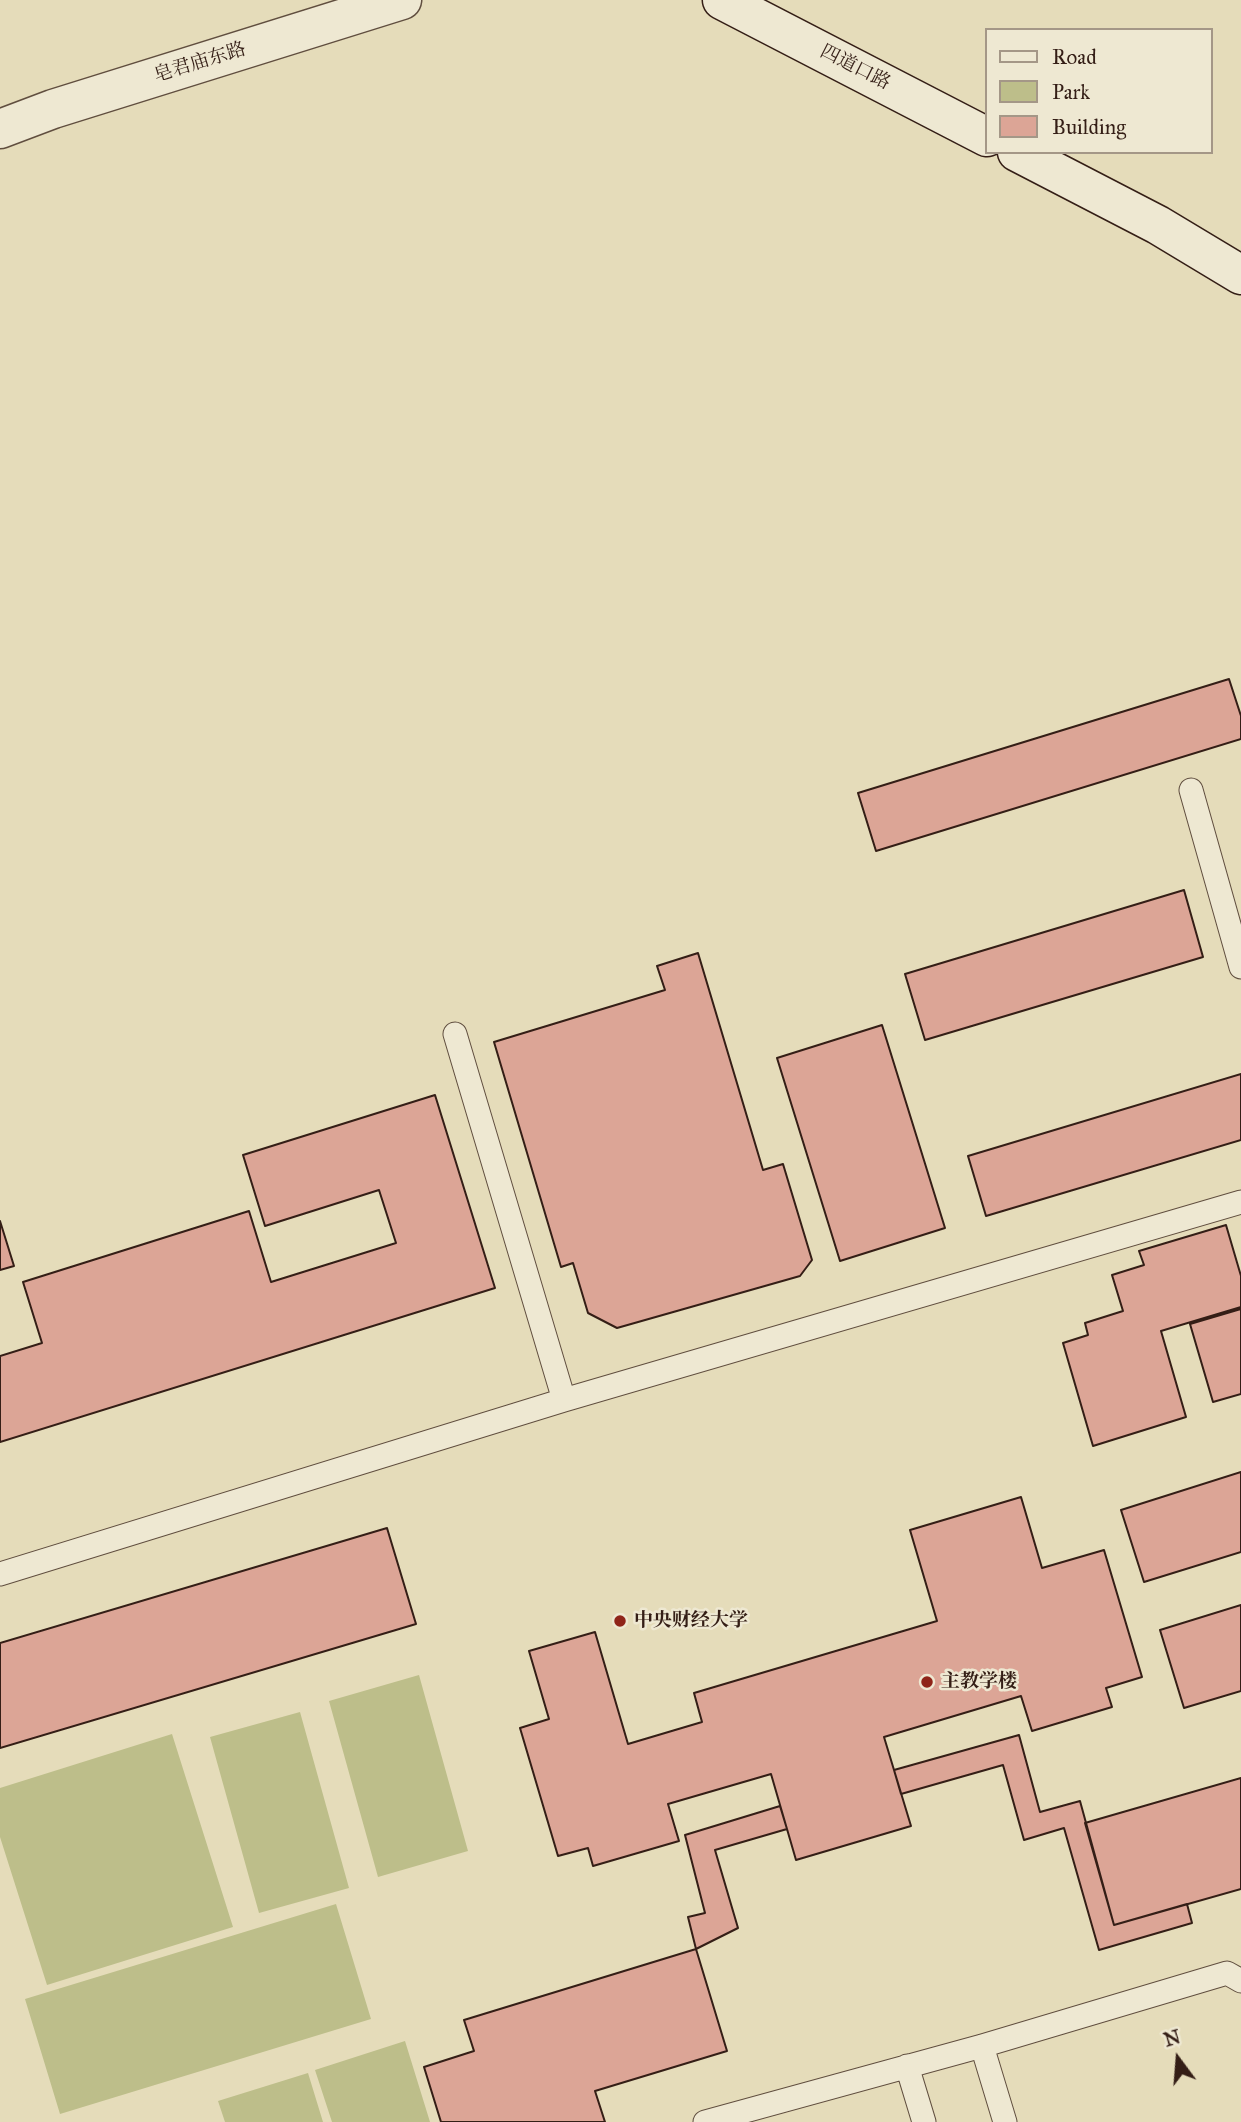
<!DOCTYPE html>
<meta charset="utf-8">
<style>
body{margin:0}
#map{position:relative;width:1241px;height:2122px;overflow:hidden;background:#e5dcba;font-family:"IM FELL Great Primer",serif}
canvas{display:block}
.legend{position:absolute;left:985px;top:28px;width:228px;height:126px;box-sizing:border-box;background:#eee8d2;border:2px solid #a49787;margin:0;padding:9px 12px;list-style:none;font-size:21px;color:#341e16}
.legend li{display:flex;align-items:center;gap:14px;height:35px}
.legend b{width:35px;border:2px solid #a49787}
.north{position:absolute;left:1143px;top:2024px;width:70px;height:70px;-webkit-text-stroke:5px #eee8d2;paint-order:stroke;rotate:344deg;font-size:19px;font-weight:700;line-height:28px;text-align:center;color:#341e16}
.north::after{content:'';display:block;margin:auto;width:24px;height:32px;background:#341e16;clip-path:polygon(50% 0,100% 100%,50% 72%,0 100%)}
</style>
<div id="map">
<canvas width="1241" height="2122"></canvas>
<ul class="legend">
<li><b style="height:9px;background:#eee8d2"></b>Road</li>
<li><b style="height:19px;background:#bdbe8a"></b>Park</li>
<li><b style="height:19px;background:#dca596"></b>Building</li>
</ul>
<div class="north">N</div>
</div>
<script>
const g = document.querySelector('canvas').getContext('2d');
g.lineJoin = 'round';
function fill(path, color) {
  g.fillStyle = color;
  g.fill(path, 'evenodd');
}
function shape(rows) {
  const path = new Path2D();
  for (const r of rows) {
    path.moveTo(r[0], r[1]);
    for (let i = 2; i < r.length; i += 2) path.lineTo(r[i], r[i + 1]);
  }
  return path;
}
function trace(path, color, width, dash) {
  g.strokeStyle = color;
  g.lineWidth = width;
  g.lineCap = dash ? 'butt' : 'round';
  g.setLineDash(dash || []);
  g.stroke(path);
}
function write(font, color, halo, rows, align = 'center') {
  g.font = font + ' "IM FELL Great Primer","Noto Serif SC",serif';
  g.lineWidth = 5;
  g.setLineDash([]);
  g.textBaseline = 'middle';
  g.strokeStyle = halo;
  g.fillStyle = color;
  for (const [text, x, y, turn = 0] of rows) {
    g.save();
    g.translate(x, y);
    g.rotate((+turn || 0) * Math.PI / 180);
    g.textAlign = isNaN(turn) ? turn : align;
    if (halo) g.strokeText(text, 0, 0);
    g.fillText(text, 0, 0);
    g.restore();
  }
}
fill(shape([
 [419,1675,468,1851,378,1877,329,1701],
 [300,1712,349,1888,259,1913,210,1737],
 [172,1734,233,1927,47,1985,0,1837,0,1788],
 [336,1904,371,2019,60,2114,25,1999],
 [405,2041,430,2122,332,2122,315,2070],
 [308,2073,323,2122,225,2122,218,2101]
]), '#bdbe8a');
const building = shape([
 [1229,679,1241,716,1241,739,876,851,858,793,1229,679],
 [1184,890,1203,957,925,1040,905,974,1184,890],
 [698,953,763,1170,783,1164,812,1260,800,1276,617,1328,588,1313,573,1263,561,1267,494,1042,665,990,657,966,698,953],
 [882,1025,945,1228,840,1261,777,1058,882,1025],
 [1241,1074,1241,1140,986,1216,968,1156,1241,1074],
 [435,1095,495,1288,0,1442,0,1356,42,1343,23,1282,249,1211,271,1282,396,1243,379,1190,265,1226,243,1155,435,1095],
 [0,1221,14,1266,0,1270,0,1221],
 [1226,1225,1241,1276,1241,1307,1161,1331,1186,1417,1093,1446,1063,1343,1088,1335,1085,1323,1123,1311,1112,1275,1144,1265,1139,1251,1226,1225],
 [1241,1309,1241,1394,1213,1402,1190,1324,1241,1309],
 [1241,1472,1241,1552,1144,1582,1121,1510,1241,1472],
 [1021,1497,1042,1568,1104,1550,1142,1677,1106,1688,1112,1707,1032,1731,1021,1696,884,1737,911,1826,796,1860,771,1774,668,1804,679,1841,593,1866,588,1848,558,1856,520,1728,549,1719,529,1651,595,1632,628,1744,702,1722,694,1693,937,1621,910,1530,1021,1497],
 [387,1528,416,1624,0,1748,0,1643,387,1528],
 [1241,1605,1241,1691,1184,1708,1160,1630,1241,1605],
 [1019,1735,1040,1812,1080,1801,1114,1925,1187,1904,1192,1923,1099,1950,1064,1828,1024,1840,1003,1765,901,1794,894,1770,1019,1735],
 [1241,1778,1241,1889,1114,1925,1085,1823,1241,1778],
 [780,1806,787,1829,715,1850,738,1928,696,1949,688,1917,705,1913,685,1835,780,1806],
 [696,1949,727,2051,595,2091,605,2122,441,2122,424,2067,474,2051,464,2020,696,1949]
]);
fill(building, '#dca596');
trace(building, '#341e16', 2);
const lane = shape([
 [1191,790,1241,967],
 [455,1034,564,1400],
 [0,1574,564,1400,1241,1202],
 [982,2046,1005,2122],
 [907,2066,924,2122],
 [705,2122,982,2046,1227,1973,1241,1981]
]);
const street = shape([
 [0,129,53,109,402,0]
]);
const secondary = shape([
 [722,0,987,137],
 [1017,152,1158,225,1241,275]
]);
trace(lane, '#604e3f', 25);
trace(street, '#604e3f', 41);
trace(secondary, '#341e16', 41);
trace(lane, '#eee8d2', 23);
trace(street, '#eee8d2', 38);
trace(secondary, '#eee8d2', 38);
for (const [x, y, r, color] of [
 [620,1621,7,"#8f2418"],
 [927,1682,7,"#8f2418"]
]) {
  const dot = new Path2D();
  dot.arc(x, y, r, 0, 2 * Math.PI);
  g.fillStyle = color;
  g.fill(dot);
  trace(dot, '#eee8d2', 2.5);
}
write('19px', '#341e16', '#eee8d2', [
 ["皂君庙东路",200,63,-17],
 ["四道口路",855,68,27]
]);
write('bold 19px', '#341e16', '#eee8d2', [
 ["中央财经大学",634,1621],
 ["主教学楼",941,1682]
], 'left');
</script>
